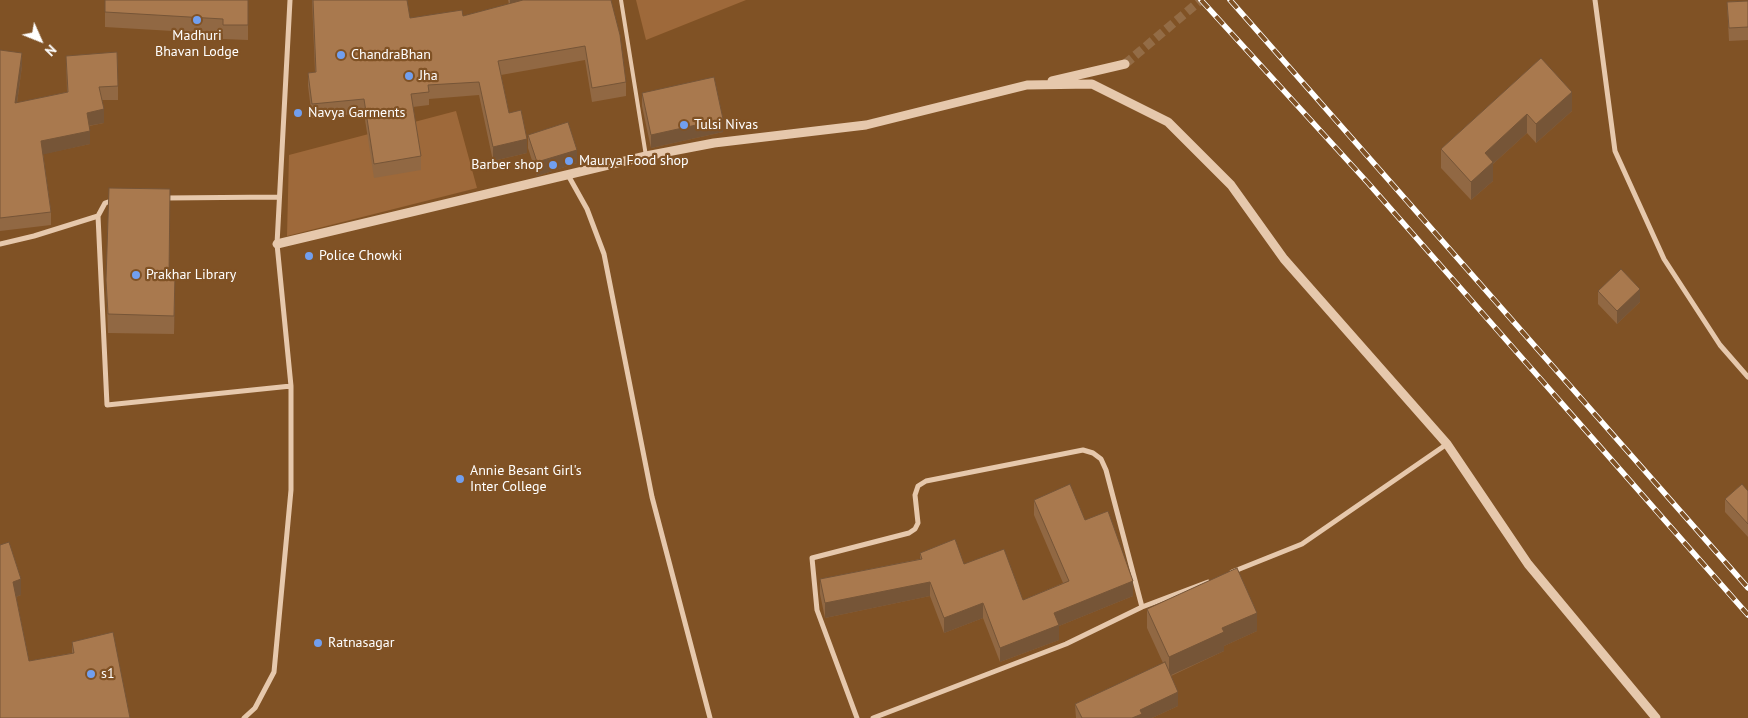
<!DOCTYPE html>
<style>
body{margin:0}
#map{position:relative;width:1748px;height:718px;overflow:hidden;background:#805225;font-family:"PT Sans",sans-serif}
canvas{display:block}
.north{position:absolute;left:15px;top:15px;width:50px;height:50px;-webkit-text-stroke:4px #805225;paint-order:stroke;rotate:134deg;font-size:14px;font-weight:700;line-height:20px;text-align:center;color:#fff}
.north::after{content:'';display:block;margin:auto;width:18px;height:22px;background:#fff;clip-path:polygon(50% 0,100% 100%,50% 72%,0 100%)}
</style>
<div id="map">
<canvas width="1748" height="718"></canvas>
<div class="north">N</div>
</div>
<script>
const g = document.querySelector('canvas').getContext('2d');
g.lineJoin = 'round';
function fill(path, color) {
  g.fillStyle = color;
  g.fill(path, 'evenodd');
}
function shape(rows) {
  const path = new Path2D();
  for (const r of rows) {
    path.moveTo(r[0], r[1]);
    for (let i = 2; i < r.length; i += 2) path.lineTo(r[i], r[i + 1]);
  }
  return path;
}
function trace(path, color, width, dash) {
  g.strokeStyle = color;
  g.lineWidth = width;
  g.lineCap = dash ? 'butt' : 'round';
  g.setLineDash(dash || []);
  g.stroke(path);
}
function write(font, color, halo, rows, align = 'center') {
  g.font = font + ' "PT Sans",sans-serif';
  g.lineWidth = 4.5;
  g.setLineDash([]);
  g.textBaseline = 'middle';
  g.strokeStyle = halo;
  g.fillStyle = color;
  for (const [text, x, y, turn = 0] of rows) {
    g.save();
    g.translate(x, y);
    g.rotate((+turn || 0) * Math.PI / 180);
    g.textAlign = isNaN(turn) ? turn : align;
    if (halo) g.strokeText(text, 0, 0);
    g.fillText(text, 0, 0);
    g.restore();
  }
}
fill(shape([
 [636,0,746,0,646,40],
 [456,111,477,188,287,236,289,155]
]), '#9e693a');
trace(shape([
 [1125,64,1201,0]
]), '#936c46', 9, [9, 4.5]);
trace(shape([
 [621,0,646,156]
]), '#e6c8ac', 4);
trace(shape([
 [1595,0,1615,151,1664,259,1720,345,1748,377],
 [568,175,587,209,604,254,652,497,710,718],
 [165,198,279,197],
 [98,216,107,405,291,386],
 [0,244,34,236,98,216,105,203,114,200],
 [1232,572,1302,544,1447,444],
 [244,718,255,708,274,672,291,490,291,386,277,244,290,0],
 [857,718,817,610,812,558,909,533,915,529,918,523,915,495,918,486,926,481,1083,450,1093,453,1101,459,1106,470,1142,607],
 [873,718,1066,644,1142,607,1208,582]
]), '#e6c8ac', 5);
trace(shape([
 [1052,81,1125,64],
 [277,244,646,156,714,143,866,125,1027,85,1092,84,1168,122,1231,185,1284,259,1447,444,1528,564,1656,718]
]), '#e6c8ac', 9);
const rail = shape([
 [1201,0,1368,183,1748,615],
 [1230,0,1748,588]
]);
trace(rail, '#fff', 5.5);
trace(rail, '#805225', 4, [11]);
fill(shape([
 [105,0,248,0,248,40,223,39,223,34,105,27],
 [312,0,407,0,410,18,463,16,509,4,508,0,611,0,626,82,626,96,592,102,585,60,501,75,509,113,527,153,493,161,479,95,429,99,429,105,413,107,421,156,421,170,374,178,364,113,312,118,308,86,308,73,315,72],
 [1748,1,1748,40,1729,41,1727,2],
 [0,50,22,66,17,103,67,92,66,56,118,86,118,100,102,100,104,123,89,126,90,144,43,154,51,212,51,225,0,231],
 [1541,58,1572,111,1536,143,1527,133,1493,164,1493,181,1471,200,1441,168,1441,149],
 [642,93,723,132,651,148,642,106],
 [528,135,577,163,537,176,528,148],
 [106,280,175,295,174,334,108,333],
 [1598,291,1640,302,1617,324,1598,304],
 [1748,491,1748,537,1725,512,1725,499],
 [1034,500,1085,520,1133,596,1059,626,1059,640,1000,662,983,618,944,633,930,596,825,618,820,594,820,579,920,559,920,553,1023,600,1063,583,1034,515],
 [0,545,21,595,16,597,29,661,72,653,72,642,130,718,0,718],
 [1147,609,1257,631,1224,646,1224,651,1171,676,1178,706,1152,718,1076,718,1075,704,1163,663,1147,628]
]), '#916843');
fill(shape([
 [510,0,544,0,510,8],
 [22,53,22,66,15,117,15,103],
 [1572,92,1572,111,1536,143,1536,124],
 [104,109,104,123,87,126,87,113],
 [1527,114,1527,133,1493,164,1493,181,1471,200,1471,182,1485,153],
 [723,119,723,132,651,148,651,135],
 [90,131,90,144,41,155,41,141],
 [527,139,527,153,493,161,493,147],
 [577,150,577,163,537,176,537,162],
 [175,276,175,295,174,334,174,316],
 [1640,289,1640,302,1617,324,1617,311],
 [21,579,21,595,13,598,13,582],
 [1133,581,1133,596,1059,626,1059,640,1000,662,1000,648,1054,613],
 [930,582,930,596,825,618,825,603],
 [983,603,983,618,944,633,944,618],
 [1257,613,1257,631,1224,646,1224,651,1169,676,1169,657,1222,628],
 [1178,692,1178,706,1152,718,1132,718,1140,710]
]), '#765537');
const building = shape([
 [105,0,248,0,248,25,223,25,223,19,105,12,105,0],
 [313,0,407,0,410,18,462,10,463,16,523,0,611,0,620,35,626,82,592,88,585,46,498,61,509,113,521,110,527,139,493,147,479,82,428,85,429,92,411,94,421,156,374,164,364,99,312,104,308,73,316,72,313,0],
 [1748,1,1748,27,1729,28,1727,2,1748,1],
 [0,50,22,53,15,103,68,92,66,56,117,52,118,86,99,87,104,109,87,113,90,131,41,141,51,212,0,218,0,50],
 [1541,58,1572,92,1536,124,1527,114,1485,153,1493,162,1471,182,1441,149,1541,58],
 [714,77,723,119,651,135,642,93,714,77],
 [568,122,577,150,537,162,528,135,568,122],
 [109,188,170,189,169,276,175,276,174,316,108,314,106,280,109,188],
 [1621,269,1640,289,1617,311,1598,291,1621,269],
 [1070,484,1085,520,1108,511,1133,581,1054,613,1059,625,1000,648,983,603,944,618,930,582,825,603,820,579,922,559,920,553,955,539,964,564,1004,549,1023,600,1069,581,1034,500,1070,484],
 [1742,484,1748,491,1748,524,1725,499,1742,484],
 [9,542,21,579,13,582,29,661,74,653,72,642,113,632,130,718,0,718,0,545,9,542],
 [1237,568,1257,613,1222,628,1224,632,1169,657,1147,609,1237,568],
 [1165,662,1178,692,1140,710,1142,714,1132,718,1082,718,1075,704,1165,662]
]);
fill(building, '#a9794e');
trace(building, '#765537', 1);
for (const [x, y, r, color] of [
 [197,20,5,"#719fef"],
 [341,55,5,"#719fef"],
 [409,76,5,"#719fef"],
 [298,113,5,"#719fef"],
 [684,125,5,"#719fef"],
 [569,161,5,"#719fef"],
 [553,165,5,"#719fef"],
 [309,256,5,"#719fef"],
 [136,275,5,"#719fef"],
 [460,479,5,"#719fef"],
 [318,643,5,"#719fef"],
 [91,674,5,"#719fef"]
]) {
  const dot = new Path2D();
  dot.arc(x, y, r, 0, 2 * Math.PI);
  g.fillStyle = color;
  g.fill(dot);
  trace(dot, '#805225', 2);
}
write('14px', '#fff', '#805225', [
 ["Madhuri",197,36,"center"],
 ["Bhavan Lodge",197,52,"center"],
 ["ChandraBhan",351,55],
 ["Jha",419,76],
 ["Navya Garments",308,113],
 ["Tulsi Nivas",694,125],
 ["Maurya Food shop",579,161],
 ["Barber shop",543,165,"right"],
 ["Police Chowki",319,256],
 ["Prakhar Library",146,275],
 ["Annie Besant Girl's",470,471],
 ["Inter College",470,487],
 ["Ratnasagar",328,643],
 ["s1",101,674]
], 'left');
</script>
